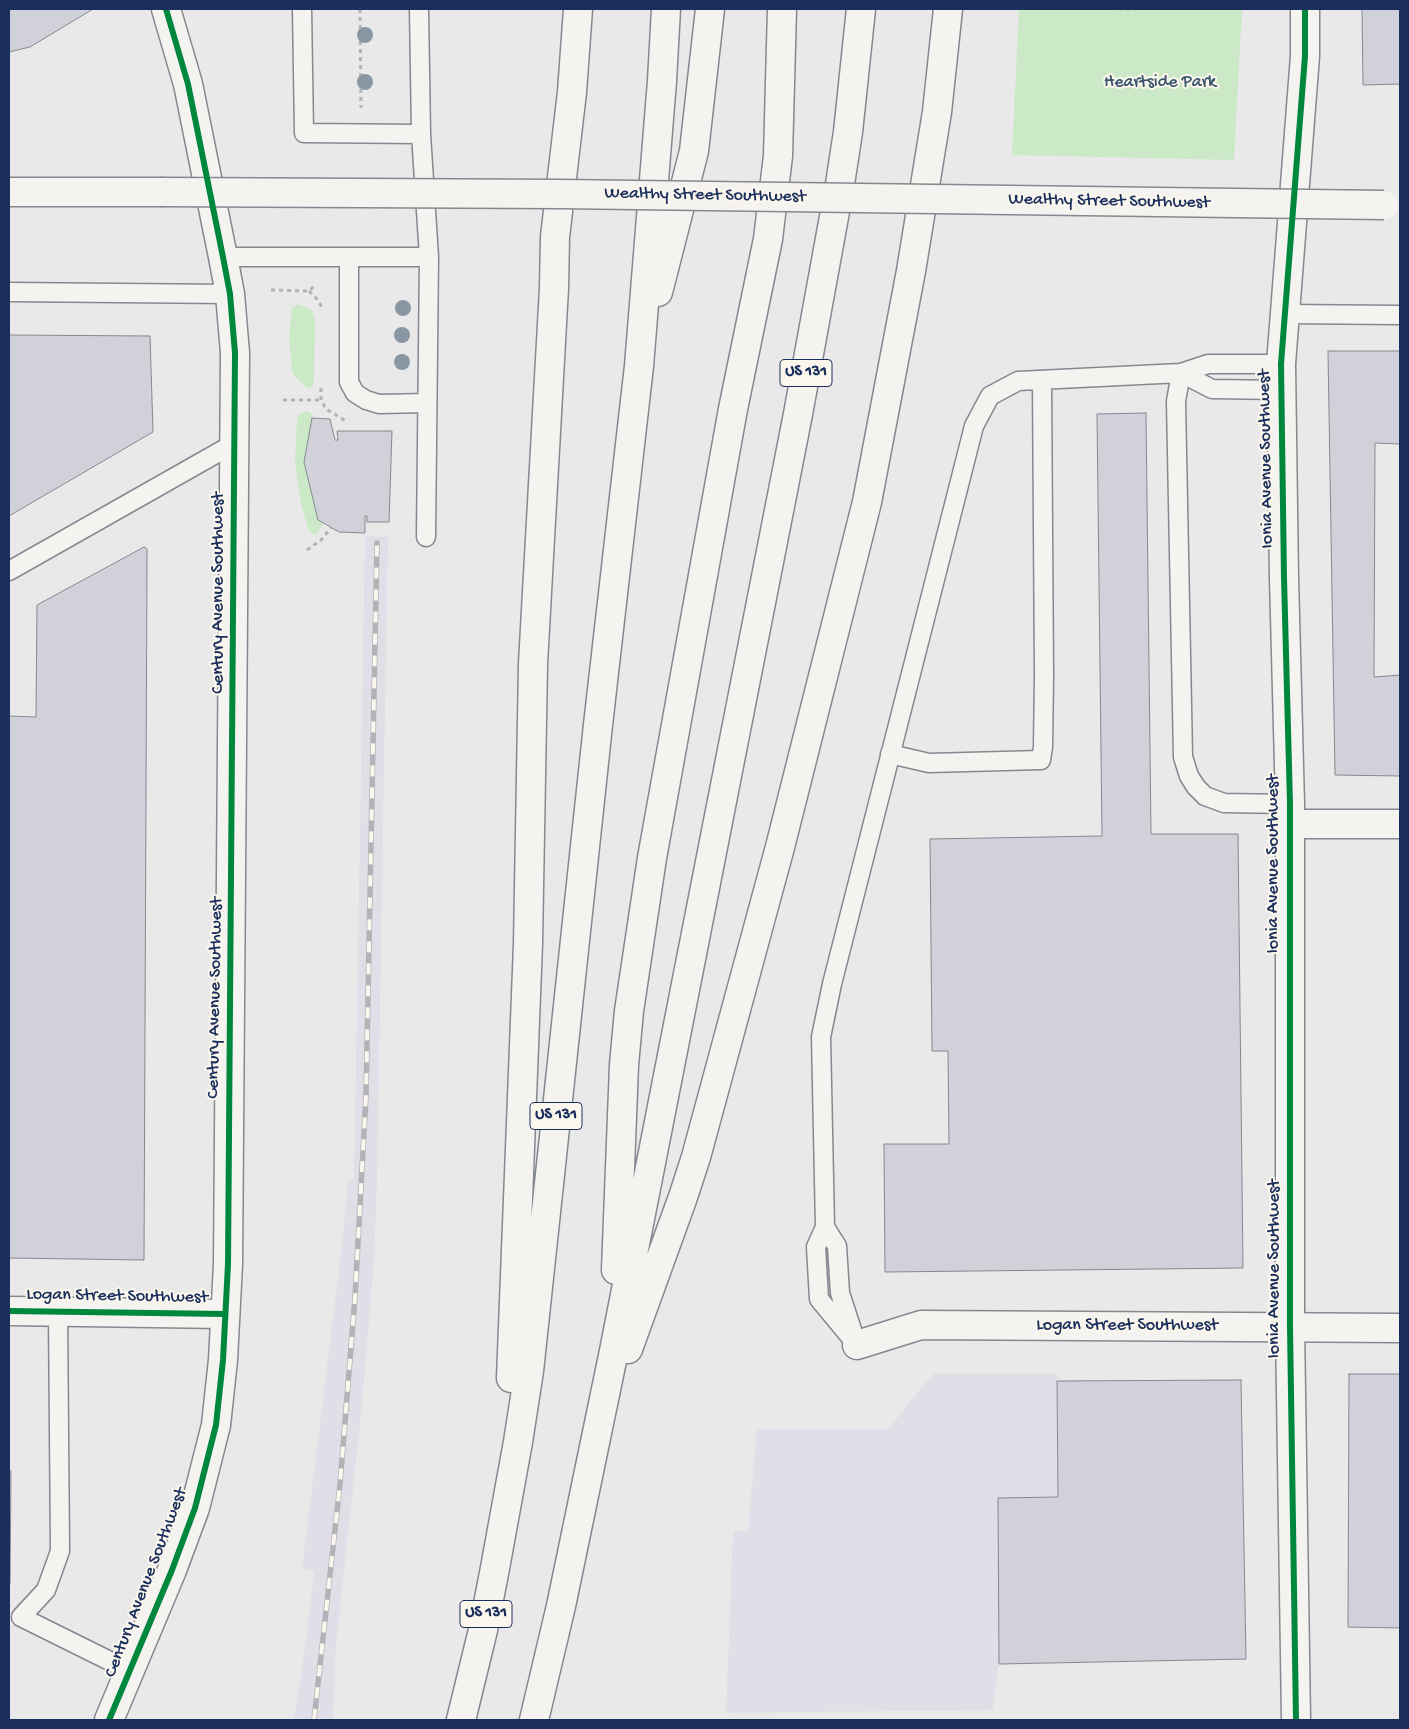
<!DOCTYPE html>
<style>
body{margin:0}
#map{position:relative;width:1409px;height:1729px;overflow:hidden;background:#eae9e9;font-family:"Gochi Hand",sans-serif}
canvas{display:block}
.frame{position:absolute;inset:0;border:10px solid #1b2f5e;pointer-events:none}
</style>
<div id="map">
<canvas width="1409" height="1729"></canvas>
<div class="frame"></div>
</div>
<script>
const g = document.querySelector('canvas').getContext('2d');
g.lineJoin = 'round';
function fill(path, color) {
  g.fillStyle = color;
  g.fill(path, 'evenodd');
}
function shape(rows) {
  const path = new Path2D();
  for (const r of rows) {
    path.moveTo(r[0], r[1]);
    for (let i = 2; i < r.length; i += 2) path.lineTo(r[i], r[i + 1]);
  }
  return path;
}
function trace(path, color, width, dash) {
  g.strokeStyle = color;
  g.lineWidth = width;
  g.lineCap = dash ? 'butt' : 'round';
  g.setLineDash(dash || []);
  g.stroke(path);
}
function write(font, color, halo, rows, align = 'center') {
  g.font = font + ' "Gochi Hand",sans-serif';
  g.lineWidth = 4;
  g.setLineDash([]);
  g.textBaseline = 'middle';
  g.strokeStyle = halo;
  g.fillStyle = color;
  for (const [text, x, y, turn = 0] of rows) {
    g.save();
    g.translate(x, y);
    g.rotate((+turn || 0) * Math.PI / 180);
    g.textAlign = isNaN(turn) ? turn : align;
    if (halo) g.strokeText(text, 0, 0);
    g.fillText(text, 0, 0);
    g.restore();
  }
}
fill(shape([
 [365,536,388,537,377,1183,374,1262,361,1415,336,1645,333,1720,294,1720,306,1642,314,1572,302,1568,340,1263,348,1182,354,1179],
 [933,1374,1057,1374,1058,1497,998,1498,999,1664,993,1710,726,1713,733,1531,748,1530,757,1429,888,1429]
]), '#e0dfe7');
fill(shape([
 [1019,9,1242,9,1234,160,1012,155],
 [298,304,308,308,312,311,315,319,314,383,312,387,308,388,296,378,292,371,289,337,292,308],
 [306,411,311,413,312,418,304,462,318,520,324,524,316,534,313,534,308,529,301,504,295,462,297,419,299,415]
]), '#cbe9c7');
const building = shape([
 [9,9,93,9,30,47,9,52,9,9],
 [1362,9,1400,9,1400,84,1363,85,1362,9],
 [9,335,150,336,153,432,9,516,9,335],
 [1328,351,1400,351,1400,444,1375,443,1374,677,1400,675,1400,776,1335,775,1328,351],
 [1146,413,1151,834,1238,834,1243,1268,885,1272,884,1144,949,1144,948,1051,932,1051,930,839,1102,836,1097,414,1146,413],
 [312,418,330,419,335,440,338,440,337,431,392,431,389,522,367,522,367,516,365,516,365,533,339,532,318,520,304,462,312,418],
 [144,547,147,549,147,559,144,1260,9,1258,9,716,36,717,37,605,144,547],
 [1349,1374,1400,1374,1400,1628,1348,1627,1349,1374],
 [1241,1380,1246,1659,999,1664,998,1498,1058,1497,1057,1381,1241,1380],
 [9,1470,11,1471,10,1584,9,1584,9,1470]
]);
fill(building, '#d1d1da');
trace(building, '#848890', 1);
const service = shape([
 [302,9,304,133,421,134],
 [419,9,421,134,429,257],
 [223,257,429,257,426,537],
 [349,257,349,382,355,393,366,400,379,404,427,403],
 [9,292,230,294],
 [1284,314,1400,315],
 [1181,373,1176,401,1183,757,1189,776,1196,787,1205,796,1224,803,1290,804],
 [1181,373,1212,389,1281,390],
 [9,571,235,443],
 [890,754,929,763,1041,760,1043,747,1044,676,1042,381],
 [825,1227,837,1246,840,1293,854,1336],
 [58,1312,60,1551,46,1590,21,1617,130,1671],
 [857,1345,819,1299,816,1247,825,1227,821,1037,832,984,974,426,990,396,1018,381,1181,373,1208,364,1281,364]
]);
const minor = shape([
 [1290,824,1400,824],
 [9,1311,225,1314],
 [857,1345,921,1325,1400,1328]
]);
const tertiary = shape([
 [109,1720,172,1570,195,1508,216,1425,223,1360,228,1264,235,353,230,294,223,257,188,84,166,9],
 [1296,1720,1290,1327,1290,804,1284,578,1281,364,1305,56,1305,9]
]);
const secondary = shape([
 [9,192,161,192]
]);
const motorway = shape([
 [658,292,694,151,710,9],
 [616,1270,624,1065,629,1011,652,858,733,409,768,239,778,156,782,9],
 [628,1349,683,1197,696,1157,780,847,867,502,911,271,937,112,948,9],
 [511,1378,528,944,533,664,554,288,555,237,572,92,578,9],
 [461,1720,483,1630,495,1568,518,1442,529,1371,598,725,639,366,662,81,666,9],
 [534,1720,561,1606,614,1351,798,414,840,184,848,132,861,9]
]);
trace(service, '#848890', 21);
trace(minor, '#848890', 31);
trace(tertiary, '#848890', 31);
trace(secondary, '#848890', 31);
trace(motorway, '#848890', 31);
trace(shape([
 [360,9,361,108],
 [1119,9,1136,9],
 [271,290,309,291,314,286],
 [309,291,316,298,322,307],
 [321,388,321,400,326,409,346,421],
 [283,400,321,400],
 [307,550,321,540,331,528]
]), '#b1b3b6', 3, [4, 4]);
trace(service, '#f4f3f0', 18);
trace(minor, '#f4f3f0', 28);
trace(tertiary, '#f4f3f0', 28);
trace(secondary, '#f4f3f0', 28);
trace(motorway, '#f4f3f0', 28);
const rail = shape([
 [314,1720,340,1484,355,1297,366,1096,377,543]
]);
trace(rail, '#b1b3b6', 5.5);
trace(rail, '#fbf7ec', 4, [11]);
const secondaryBridge = shape([
 [161,192,560,194,1384,205]
]);
trace(secondaryBridge, '#848890', 31, []);
trace(secondaryBridge, '#f4f3f0', 28);
trace(shape([
 [9,1311,225,1314],
 [109,1720,172,1570,195,1508,216,1425,223,1360,228,1264,235,353,230,294,223,257,188,84,166,9],
 [1296,1720,1290,1327,1290,804,1284,578,1281,364,1305,56,1305,9]
]), '#00873e', 6);
g.fillStyle = '#8997a5';
for (const [x, y] of [
 [365,35],
 [365,82],
 [403,308],
 [402,335],
 [402,362]
]) {
  g.beginPath();
  g.arc(x, y, 8, 0, 2 * Math.PI);
  g.fill();
}
for (const [x, y, w] of [
 [806,373,52],
 [556,1116,52],
 [486,1614,52]
]) {
  const box = new Path2D();
  box.roundRect(x - w / 2, y - 13.5, w, 27, 4);
  g.fillStyle = '#fbf7ec';
  g.fill(box);
  trace(box, '#1b2f5e', 1);
}
write('bold 16px', '#1b2f5e', null, [
 ["US 131",806,373],
 ["US 131",556,1116],
 ["US 131",486,1614]
]);
write('18px', '#39546d', '#fbf7ec', [
 ["Heartside Park",1160,83]
]);
write('18px', '#1b2f5e', '#fbf7ec', [
 ["Wealthy Street Southwest",705,196,1],
 ["Wealthy Street Southwest",1109,202,1],
 ["Ionia Avenue Southwest",1267,459,-91],
 ["Century Avenue Southwest",219,593,-90],
 ["Ionia Avenue Southwest",1274,864,-90],
 ["Century Avenue Southwest",216,998,-89],
 ["Ionia Avenue Southwest",1275,1269,-90],
 ["Logan Street Southwest",117,1297,1],
 ["Logan Street Southwest",1127,1326],
 ["Century Avenue Southwest",147,1583,-69]
]);
</script>
